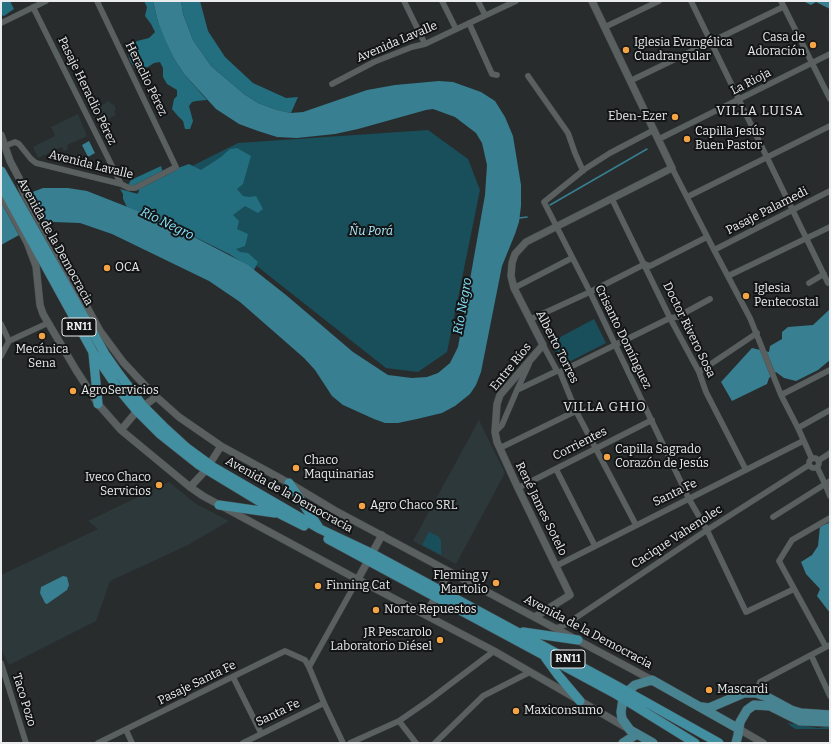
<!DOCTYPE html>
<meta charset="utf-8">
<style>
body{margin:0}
#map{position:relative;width:831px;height:744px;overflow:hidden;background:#282c2d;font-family:Bitter,serif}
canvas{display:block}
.frame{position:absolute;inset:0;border:2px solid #eaeced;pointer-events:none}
</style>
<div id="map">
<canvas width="831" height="744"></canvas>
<div class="frame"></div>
</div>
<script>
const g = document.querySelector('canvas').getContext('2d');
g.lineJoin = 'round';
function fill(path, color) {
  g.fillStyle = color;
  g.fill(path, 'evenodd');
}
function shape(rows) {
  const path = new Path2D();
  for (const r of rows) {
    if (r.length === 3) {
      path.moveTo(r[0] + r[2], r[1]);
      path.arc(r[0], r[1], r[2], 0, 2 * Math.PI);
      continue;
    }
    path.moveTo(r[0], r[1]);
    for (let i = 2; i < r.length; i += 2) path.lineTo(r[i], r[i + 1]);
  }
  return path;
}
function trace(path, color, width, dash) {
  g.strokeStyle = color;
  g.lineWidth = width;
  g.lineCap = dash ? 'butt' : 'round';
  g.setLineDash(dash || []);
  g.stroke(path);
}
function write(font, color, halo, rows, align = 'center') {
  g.font = font + ' Bitter,serif';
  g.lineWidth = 4;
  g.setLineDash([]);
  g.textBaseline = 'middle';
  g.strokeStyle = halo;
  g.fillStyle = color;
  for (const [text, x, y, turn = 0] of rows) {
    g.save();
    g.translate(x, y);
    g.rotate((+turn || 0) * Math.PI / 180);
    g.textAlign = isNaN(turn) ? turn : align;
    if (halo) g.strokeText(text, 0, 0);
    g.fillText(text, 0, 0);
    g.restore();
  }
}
fill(shape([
 [109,101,112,105,114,104,116,109,114,111,116,115,103,122,101,119,97,120,94,114,97,112,95,109],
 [78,114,87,136,67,145,68,149,64,151,62,147,38,158,33,147,55,136,51,127],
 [479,420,505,473,456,564,413,541],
 [169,482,196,504,229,521,188,545,110,581,96,621,9,665,1,649,1,575,98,529,88,521]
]), '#2d383b');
fill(shape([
 [428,130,468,159,480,190,447,352,418,372,386,368,258,267,126,199,238,143],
 [594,319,606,343,563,365,551,342],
 [429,532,438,536,441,540,441,555,422,545],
 [787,723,818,728,830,726,830,729,795,729]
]), '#184f5b');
fill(shape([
 [1,1,10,1,14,9,4,16,1,15],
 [144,1,153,1,158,22,173,57,184,74,207,100,196,101,192,102,189,106,193,121,190,129,185,129,183,121,177,115,172,109,174,99,177,96,177,90,167,84,163,77,163,68,160,62,154,63,148,67,136,70,130,61,127,51,132,45,137,41,149,38,155,32,151,24,145,16,147,7],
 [181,1,200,1,208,31,225,57,253,83,286,98,298,97,291,113,277,110,258,103,244,94,211,66,193,40,183,14],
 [237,148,251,156,243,184,237,189,243,196,249,197,256,196,263,209,258,213,245,206,233,215,239,221,237,229,248,234,245,246,236,249,240,252,248,253,258,262,254,270,229,254,177,228,127,207,123,199,123,194,120,189,138,194,139,190,134,186,128,185,131,180,161,166,164,176,175,169,189,164,201,170,221,157,230,149]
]), '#236e7f');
fill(shape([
 [153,1,181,1,183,14,193,40,211,66,244,94,258,103,277,110,291,113,303,112,367,90,395,85,439,81,453,82,481,92,495,101,505,117,513,136,521,185,521,206,519,222,515,234,502,266,481,372,476,385,470,394,455,406,442,413,417,419,398,423,385,423,374,419,343,405,332,396,315,370,304,358,240,302,209,281,112,234,80,223,54,222,30,229,1,245,1,204,43,188,68,188,87,191,148,215,177,228,248,265,286,295,353,352,388,375,412,378,427,377,438,373,450,363,458,347,485,195,487,165,482,143,476,133,455,117,433,109,426,110,358,129,335,134,297,138,277,137,258,131,239,124,216,109,184,74,173,57,164,37,158,22],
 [803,1,830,1,830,9,816,2,811,5],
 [89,141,95,153,88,157,82,145],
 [830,309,830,360,818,370,796,381,784,378,776,372,769,378,767,384,732,401,721,382,752,348,769,352,770,346,782,339,782,332,788,327,813,325],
 [829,523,830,524,830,613,817,596,820,589,806,574,801,562,812,555,818,546,820,526],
 [63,576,67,577,69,585,67,590,47,604,45,603,40,593,41,587]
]), '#377f91');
trace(shape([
 [550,205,647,149],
 [519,218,527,217]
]), '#377f91', 1.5);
const minor = shape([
 [404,1,425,44],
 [442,1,456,29],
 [478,1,485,15],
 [691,1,828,283],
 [781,1,830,99],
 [33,7,121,184],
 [1,23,46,1],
 [469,23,492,74,497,75],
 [605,27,659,1],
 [528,76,568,133,575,153,583,171],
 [630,81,783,7],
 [332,84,374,62,412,47,425,44,516,1],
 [654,130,610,153,585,169,544,202,590,292,689,499,707,530,746,612,794,589],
 [659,139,830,54],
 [5,146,15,142,19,144,31,159,36,163,121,184,129,188,135,188,176,167,97,1],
 [672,168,714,250,750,318,781,395,798,428,812,459],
 [687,197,830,126],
 [612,199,670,318,699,372,706,392,746,470],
 [714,250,830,191],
 [728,276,830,227],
 [809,283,824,274],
 [514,288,572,258],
 [531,319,590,292,645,264,650,266,707,237],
 [1,324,9,341],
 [9,341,48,323],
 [543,345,557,371,560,372,576,411,636,525],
 [1,356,9,341],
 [560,372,670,318,677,317,710,299],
 [699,372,757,333],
 [517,390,529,364],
 [781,395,830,370],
 [798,428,830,410],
 [495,432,502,425,517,390,557,371],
 [500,448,576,411],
 [814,463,5],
 [818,461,830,453],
 [817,467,825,484,830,496],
 [556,469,595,546],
 [518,488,652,420],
 [773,517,830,481],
 [556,566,803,441],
 [556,628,565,625,707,530,809,465],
 [826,647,779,561,792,540,830,518],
 [811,655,830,696],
 [1,663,26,743],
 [309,667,358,579],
 [233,677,261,733],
 [756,693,760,682,830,645],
 [399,721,416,743],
 [126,730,132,743],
 [98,743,285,651,305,660,309,667,324,703,343,743],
 [243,743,324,703],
 [350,743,399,721,428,701,494,651],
 [435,743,483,696,530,672]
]);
const tertiary = shape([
 [1,135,10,161,19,178,23,191,100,331,123,362,152,393,179,417,221,446,289,483,334,510,652,680],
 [1,194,27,242,36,266,40,305,43,314,76,370,98,404,121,430,190,487,203,496,353,577,494,651,627,728],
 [121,430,137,411,156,397],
 [190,487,206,470,221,446],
 [358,579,382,535],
 [426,615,449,572],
 [535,617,570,595,518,488,497,442,495,432,497,404,500,395,543,345,514,288,511,276,512,263,515,254,526,242,672,168,592,1],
 [739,729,763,743]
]);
const primary = shape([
 [702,707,709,708,744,693,756,693,767,697,791,710,801,713,830,715],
 [623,743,637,734],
 [653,743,630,730,622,719,621,712,623,699,627,692,635,685,652,680,739,729],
 [736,743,738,735,740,722,747,710,754,705,770,706,800,721,830,722]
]);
const trunk = shape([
 [1,171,105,354,119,374,143,406,164,427,187,448,213,467,320,529,371,553,617,686,719,743],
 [1,185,93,352,117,387,137,411,160,434,199,465,280,514,304,526],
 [93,353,98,404],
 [289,483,318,526],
 [219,505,275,513],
 [328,539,614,693,695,743],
 [523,632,578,640],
 [545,657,558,675,580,701]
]);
trace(minor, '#45494a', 6);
trace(tertiary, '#45494a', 8);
trace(primary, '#45494a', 10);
trace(trunk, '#45494a', 10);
trace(minor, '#5a5f60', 5.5);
trace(tertiary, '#5a5f60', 7);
trace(primary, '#488391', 9);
trace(trunk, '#428fa2', 9);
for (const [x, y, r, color] of [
 [813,45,4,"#f4a345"],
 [626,50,4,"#f4a345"],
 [675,117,4,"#f4a345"],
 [687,139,4,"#f4a345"],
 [107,268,4,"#f4a345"],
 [746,296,4,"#f4a345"],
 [42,336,4,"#f4a345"],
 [73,391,4,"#f4a345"],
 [607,457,4,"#f4a345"],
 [296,468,4,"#f4a345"],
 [159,485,4,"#f4a345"],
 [362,506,4,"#f4a345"],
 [496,583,4,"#f4a345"],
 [318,586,4,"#f4a345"],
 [376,610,4,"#f4a345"],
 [440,640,4,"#f4a345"],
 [709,690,4,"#f4a345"],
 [516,711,4,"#f4a345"]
]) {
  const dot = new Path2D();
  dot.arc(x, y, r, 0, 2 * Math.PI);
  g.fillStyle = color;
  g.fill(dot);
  trace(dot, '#121415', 1.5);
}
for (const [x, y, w] of [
 [79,327,34],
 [568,659,34]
]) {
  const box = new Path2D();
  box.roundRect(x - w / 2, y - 9, w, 18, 3);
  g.fillStyle = '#121415';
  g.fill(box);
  trace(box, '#eaeced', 1);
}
write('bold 11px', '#eaeced', null, [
 ["RN11",79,327],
 ["RN11",568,659]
]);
write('12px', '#eaeced', '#121415', [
 ["Casa de",805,38,"right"],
 ["Adoración",805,52,"right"],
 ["Iglesia Evangélica",634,43],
 ["Cuadrangular",634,57],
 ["Eben-Ezer",667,117,"right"],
 ["Capilla Jesús",695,132],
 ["Buen Pastor",695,146],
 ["OCA",115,268],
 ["Iglesia",754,289],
 ["Pentecostal",754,303],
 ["Mecánica",42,350,"center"],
 ["Sena",42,364,"center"],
 ["AgroServicios",81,391],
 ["Capilla Sagrado",615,450],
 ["Corazón de Jesús",615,464],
 ["Chaco",304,461],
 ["Maquinarias",304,475],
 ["Iveco Chaco",151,478,"right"],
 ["Servicios",151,492,"right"],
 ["Agro Chaco SRL",370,506],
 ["Fleming y",488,576,"right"],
 ["Martolio",488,590,"right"],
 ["Finning Cat",326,586],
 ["Norte Repuestos",384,610],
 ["JR Pescarolo",432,633,"right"],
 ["Laboratorio Diésel",432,647,"right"],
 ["Mascardi",717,690],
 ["Maxiconsumo",524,711]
], 'left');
write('12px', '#eaeced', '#121415', [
 ["Avenida Lavalle",397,42,-23],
 ["Heraclio Pérez",146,79,64],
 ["La Rioja",751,82,-27],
 ["Pasaje Heraclio Pérez",87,91,64],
 ["Avenida Lavalle",91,165,14],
 ["Pasaje Palamedi",767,211,-27],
 ["Avenida de la Democracia",55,242,61],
 ["Doctor Rivero Sosa",689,330,64],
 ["Crisanto Domínguez",623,337,64],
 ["Alberto Torres",557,347,63],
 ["Entre Ríos",511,367,-51],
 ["Corrientes",580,444,-27],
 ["Santa Fe",675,493,-26],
 ["Avenida de la Democracia",289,495,29],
 ["René James Sotelo",541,509,64],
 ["Cacique Vahenolec",677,537,-33],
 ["Avenida de la Democracia",588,632,28],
 ["Pasaje Santa Fe",197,683,-26],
 ["Taco Pozo",24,700,73],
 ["Santa Fe",278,713,-26]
]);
write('italic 12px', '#afeafa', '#121415', [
 ["Ñu Porá",371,232]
]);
g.letterSpacing = '1px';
write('13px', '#eaeced', '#121415', [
 ["VILLA LUISA",760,111],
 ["VILLA GHIO",605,407]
]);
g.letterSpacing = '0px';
write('italic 13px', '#87e4fc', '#121415', [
 ["Río Negro",167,224,26],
 ["Río Negro",463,306,-80]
]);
</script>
